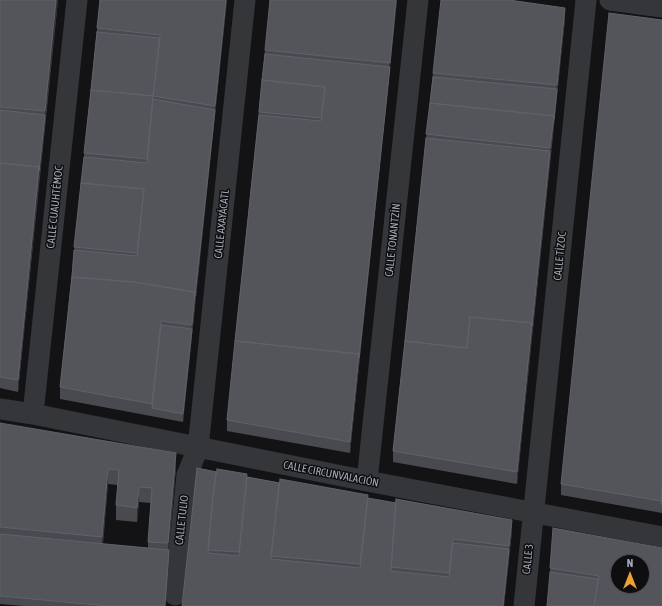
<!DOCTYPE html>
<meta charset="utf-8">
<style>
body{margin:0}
#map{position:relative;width:662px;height:606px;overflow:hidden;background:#131315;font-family:"Asap Condensed",sans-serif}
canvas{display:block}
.north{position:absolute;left:610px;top:554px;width:40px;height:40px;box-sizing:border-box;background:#0e0e10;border:1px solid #4a4d52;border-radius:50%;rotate:0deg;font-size:11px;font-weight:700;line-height:16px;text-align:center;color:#a5abb5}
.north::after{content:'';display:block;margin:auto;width:14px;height:18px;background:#eaa136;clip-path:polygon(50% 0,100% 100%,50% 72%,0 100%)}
</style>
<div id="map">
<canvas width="662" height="606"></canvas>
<div class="north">N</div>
</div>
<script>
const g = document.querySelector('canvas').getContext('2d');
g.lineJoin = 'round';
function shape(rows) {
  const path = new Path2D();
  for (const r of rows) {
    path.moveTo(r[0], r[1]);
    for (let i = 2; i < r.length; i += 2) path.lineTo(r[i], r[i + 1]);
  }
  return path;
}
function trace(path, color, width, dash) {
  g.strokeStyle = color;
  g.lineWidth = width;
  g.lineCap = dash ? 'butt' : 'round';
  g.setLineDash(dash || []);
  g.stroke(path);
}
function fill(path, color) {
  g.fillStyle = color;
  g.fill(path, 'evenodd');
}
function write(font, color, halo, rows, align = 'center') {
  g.font = font + ' "Asap Condensed",sans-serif';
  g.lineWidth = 3;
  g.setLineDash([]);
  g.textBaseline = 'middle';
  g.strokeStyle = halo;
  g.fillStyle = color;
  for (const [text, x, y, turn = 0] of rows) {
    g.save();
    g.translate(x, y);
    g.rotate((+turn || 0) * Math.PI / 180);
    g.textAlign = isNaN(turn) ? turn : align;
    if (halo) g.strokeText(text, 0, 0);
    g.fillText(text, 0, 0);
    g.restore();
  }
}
trace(shape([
 [610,0,662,7],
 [0,409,33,414,367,481,662,537],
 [33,414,77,0],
 [367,481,418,0],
 [175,595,187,475,198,448,245,0],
 [524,606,586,0]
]), '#34363a', 21);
fill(shape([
 [0,0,58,0,18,392,0,388],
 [100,0,227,0,183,422,60,399,60,387],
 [397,0,350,453,227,431,227,420,265,50],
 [565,19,517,484,393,462,393,451,433,73],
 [662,20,662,513,561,495,561,484],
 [0,423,176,468,169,550,169,558,165,606,25,606,0,604],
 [108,484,118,485,116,505,116,520,137,522,139,502,151,503,148,542,148,548,103,544],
 [197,468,368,498,512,531,504,606,182,606],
 [553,528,662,606,550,572]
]), '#494a50');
fill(shape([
 [56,0,58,0,45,123,45,111],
 [226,0,227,0,195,304,195,296],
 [396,0,397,0,350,453,350,442],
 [565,8,565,19,550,159,550,148],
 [45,115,45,123,18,392,18,380],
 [550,151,550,159,517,484,517,472],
 [195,292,195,304,183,422,183,414],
 [176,453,176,468,168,558,168,543],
 [108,469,108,484,102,552,102,537],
 [139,487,139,502,137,522,137,508],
 [512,520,512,531,504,606,503,606],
 [169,550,169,558,165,606]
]), '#2f3034');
const building = shape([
 [0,0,56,0,45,111,0,107,0,0],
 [100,0,226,0,215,106,153,96,160,35,97,28,100,0],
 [270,0,396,0,390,63,265,50,270,0],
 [441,0,509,0,565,8,557,85,433,73,441,0],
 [609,13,662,20,662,487,661,501,561,484,609,13],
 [97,32,160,38,153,96,91,90,97,32],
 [265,54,390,67,359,358,359,354,235,341,259,115,321,121,325,90,325,87,262,80,265,54],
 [433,77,557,89,554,119,554,116,430,103,433,77],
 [262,80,325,87,321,118,259,112,262,80],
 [91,90,153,96,147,159,84,153,91,90],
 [153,99,215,110,195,296,195,292,134,282,72,277,74,250,137,256,144,189,81,183,84,157,147,163,153,99],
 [430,103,554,116,550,148,426,134,430,103],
 [0,110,45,115,39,171,39,167,0,163,0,110],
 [426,138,550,151,532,326,532,323,470,317,467,348,405,341,426,138],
 [0,163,39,167,18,380,0,377,0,163],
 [81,183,144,189,137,253,74,247,81,183],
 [72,277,134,282,195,292,192,325,161,321,152,404,60,387,72,277],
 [470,317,532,323,517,472,393,451,405,341,467,348,470,317],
 [161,325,192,329,183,414,152,408,161,325],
 [235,341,359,354,350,442,227,420,235,341],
 [0,423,176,453,168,543,148,542,152,488,139,487,137,508,116,505,119,470,108,469,102,537,0,527,0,423],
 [197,468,216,472,213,496,208,553,239,556,247,477,279,483,271,559,360,568,368,498,396,503,391,571,449,577,453,543,509,549,503,606,182,606,197,468],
 [217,469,247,474,239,552,208,550,213,496,217,469],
 [280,479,368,495,360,564,271,556,280,479],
 [662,491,662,505,661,504,662,491],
 [396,499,512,520,509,546,453,539,449,573,391,567,396,499],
 [553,528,662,548,662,606,594,606,599,576,550,568,553,528],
 [618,562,642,562,642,586,618,586,618,562],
 [0,534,169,550,165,606,108,606,0,596,0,534],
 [550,572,598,579,594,606,547,606,550,572]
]);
fill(building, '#53555b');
trace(building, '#606269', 1);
write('11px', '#a5abb5', '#0e0e10', [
 ["CALLE CUAUHTÉMOC",55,207,-84],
 ["CALLE AXAYÁCATL",222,224,-84],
 ["CALLE TONANTZÍN",393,240,-84],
 ["CALLE TÍZOC",560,256,-84],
 ["CALLE CIRCUNVALACIÓN",331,474,11],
 ["CALLE TULIO",182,520,-84],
 ["CALLE 3",528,559,-84]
]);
</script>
